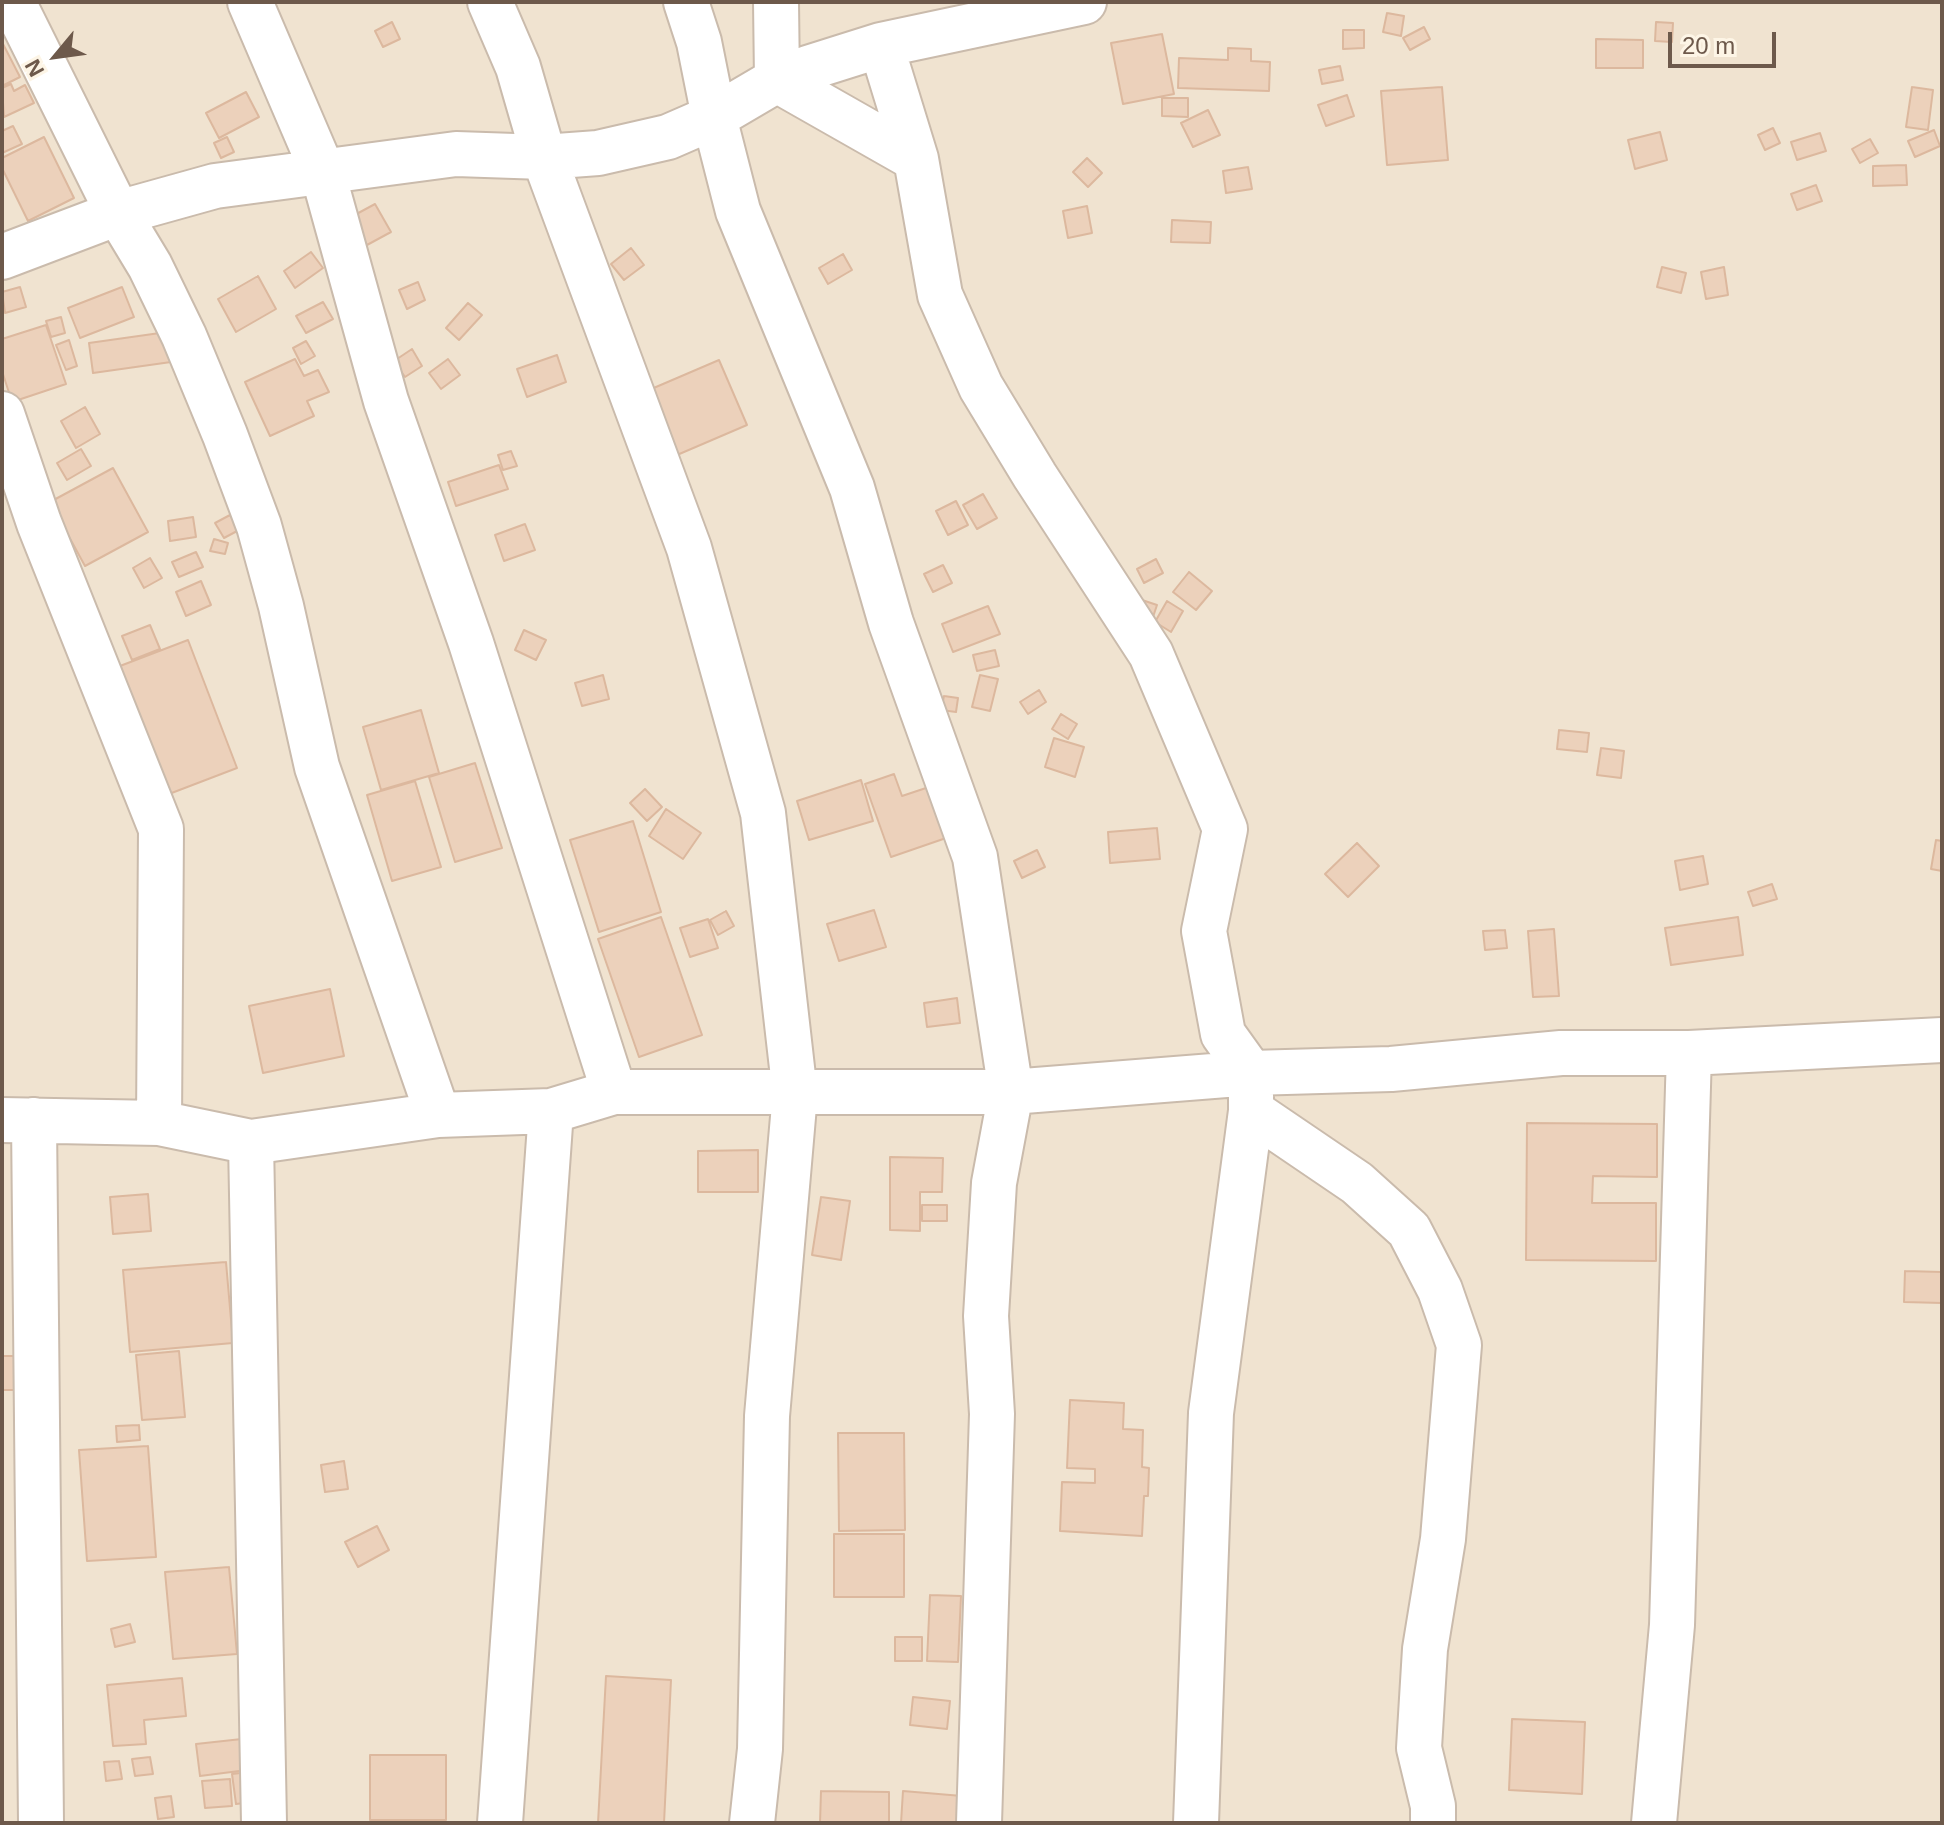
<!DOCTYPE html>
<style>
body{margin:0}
#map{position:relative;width:1944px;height:1825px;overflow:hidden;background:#f9f1e1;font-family:Helvetica,sans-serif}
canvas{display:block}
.frame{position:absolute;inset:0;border:4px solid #6d594b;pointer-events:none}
.north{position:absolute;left:16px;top:16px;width:80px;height:80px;-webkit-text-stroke:6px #fdf5e6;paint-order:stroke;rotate:241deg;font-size:22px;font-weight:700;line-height:32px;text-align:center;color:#6d594b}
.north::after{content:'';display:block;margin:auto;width:28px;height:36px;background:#6d594b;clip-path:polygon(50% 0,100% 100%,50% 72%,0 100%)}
.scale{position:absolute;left:1668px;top:32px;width:108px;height:36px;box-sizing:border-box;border:4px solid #6d594b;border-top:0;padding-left:10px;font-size:24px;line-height:28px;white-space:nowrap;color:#6d594b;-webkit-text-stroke:6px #fdf5e6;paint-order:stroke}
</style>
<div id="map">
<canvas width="1944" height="1825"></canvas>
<div class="frame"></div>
<div class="north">N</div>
<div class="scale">20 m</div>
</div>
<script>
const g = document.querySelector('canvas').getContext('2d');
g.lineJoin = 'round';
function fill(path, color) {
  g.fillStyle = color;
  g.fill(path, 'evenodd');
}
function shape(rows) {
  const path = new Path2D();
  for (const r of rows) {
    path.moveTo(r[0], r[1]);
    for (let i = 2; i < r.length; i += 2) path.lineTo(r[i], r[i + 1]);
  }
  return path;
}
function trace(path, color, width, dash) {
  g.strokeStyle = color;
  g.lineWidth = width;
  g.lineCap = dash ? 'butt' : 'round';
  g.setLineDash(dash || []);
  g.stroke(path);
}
fill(shape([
 [2,2,1942,2,1942,1823,2,1823]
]), '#f0e3d0');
const building = shape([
 [1387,13,1404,16,1401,36,1383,32,1387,13],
 [392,22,400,39,383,47,375,31,392,22],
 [1656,22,1673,23,1672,42,1655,41,1656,22],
 [1424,27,1430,39,1410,50,1403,38,1424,27],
 [1343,30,1364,30,1364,48,1343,49,1343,30],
 [1162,34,1174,94,1123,104,1111,43,1162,34],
 [1596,39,1643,40,1643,68,1596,68,1596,39],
 [2,42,20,77,2,86,2,42],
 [1228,48,1251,49,1251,61,1270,62,1269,91,1178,88,1179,58,1228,60,1228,48],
 [1340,66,1343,80,1322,84,1319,70,1340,66],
 [11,84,14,91,25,85,34,103,4,117,2,88,11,84],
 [1442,87,1448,160,1387,165,1381,91,1442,87],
 [1912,87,1933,90,1928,130,1906,127,1912,87],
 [246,92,259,117,219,138,206,113,246,92],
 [1347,95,1354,116,1326,126,1318,105,1347,95],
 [1162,98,1188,98,1188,117,1162,116,1162,98],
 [1208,110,1220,135,1193,147,1181,123,1208,110],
 [13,126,22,144,2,153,2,131,13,126],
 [1773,128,1780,143,1765,150,1758,135,1773,128],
 [1934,130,1940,146,1915,157,1908,141,1934,130],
 [1660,132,1667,160,1635,169,1628,140,1660,132],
 [1820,133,1826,151,1797,160,1791,142,1820,133],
 [44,137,74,198,28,221,2,168,2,158,44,137],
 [227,137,234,152,221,158,214,143,227,137],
 [1870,139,1878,153,1860,163,1852,149,1870,139],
 [1087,158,1102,173,1088,187,1073,172,1087,158],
 [1906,165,1907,185,1873,186,1873,166,1906,165],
 [1248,167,1252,189,1226,193,1223,171,1248,167],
 [1816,185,1822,201,1797,210,1791,194,1816,185],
 [375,204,391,232,367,245,351,217,375,204],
 [1087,206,1092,233,1068,238,1063,211,1087,206],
 [1172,220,1211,222,1210,243,1171,242,1172,220],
 [631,248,644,265,624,280,611,264,631,248],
 [311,252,323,268,295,288,284,271,311,252],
 [843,254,852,270,828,284,819,268,843,254],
 [1662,267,1686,273,1681,293,1657,287,1662,267],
 [1724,267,1728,295,1706,299,1701,272,1724,267],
 [258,276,276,309,236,332,218,299,258,276],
 [418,282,425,300,407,309,399,290,418,282],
 [20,287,26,307,5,313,2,292,20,287],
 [122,287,134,317,80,338,68,308,122,287],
 [323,302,333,319,306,333,296,316,323,302],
 [468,303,482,315,459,340,446,328,468,303],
 [61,317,65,333,51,337,46,321,61,317],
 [46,325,66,384,12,402,2,371,2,339,46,325],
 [167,332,171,362,93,373,89,343,167,332],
 [69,340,77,366,66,370,56,345,69,340],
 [306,341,315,356,301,364,293,348,306,341],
 [412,349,422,366,405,377,394,361,412,349],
 [557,355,566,382,527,397,517,369,557,355],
 [295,359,304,376,318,370,329,392,307,401,314,416,270,436,245,382,295,359],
 [448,359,460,375,441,389,429,373,448,359],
 [719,360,747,425,677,455,649,390,719,360],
 [85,407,100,434,76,448,61,421,85,407],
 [81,449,91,466,67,480,57,463,81,449],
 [511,451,517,466,503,470,498,455,511,451],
 [499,465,508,489,456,506,448,482,499,465],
 [113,468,148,532,85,566,50,502,113,468],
 [983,494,997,518,977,529,963,505,983,494],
 [956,501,968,525,948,535,936,511,956,501],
 [230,515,239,530,224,538,215,523,230,515],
 [193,517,196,537,170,541,168,521,193,517],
 [525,524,535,550,504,561,495,535,525,524],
 [214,539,228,543,225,554,210,551,214,539],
 [196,552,203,567,179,577,172,562,196,552],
 [150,558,162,578,144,588,133,568,150,558],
 [1156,559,1163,573,1144,583,1137,569,1156,559],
 [943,565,952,583,933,592,924,574,943,565],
 [1189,572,1212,591,1196,610,1173,592,1189,572],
 [201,581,211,605,186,616,176,592,201,581],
 [1142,600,1157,605,1152,620,1136,615,1142,600],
 [1167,601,1183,611,1171,632,1155,622,1167,601],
 [988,606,1000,634,953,652,942,624,988,606],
 [150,625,160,649,132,660,122,636,150,625],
 [524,630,546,640,536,660,515,650,524,630],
 [188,640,237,768,169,794,120,666,188,640],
 [995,650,999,666,977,671,973,655,995,650],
 [603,675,609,699,582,706,575,683,603,675],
 [980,675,998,679,990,711,972,707,980,675],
 [1039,690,1046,702,1028,714,1020,702,1039,690],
 [944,696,958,698,956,712,941,710,944,696],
 [421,710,439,773,381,790,363,727,421,710],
 [1061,714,1077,724,1068,739,1052,729,1061,714],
 [1559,730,1589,733,1587,752,1557,749,1559,730],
 [1054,738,1084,747,1075,777,1045,767,1054,738],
 [1601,748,1624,751,1621,778,1597,775,1601,748],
 [475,763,502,848,455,862,429,777,475,763],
 [894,774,902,796,932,786,949,837,891,857,865,784,894,774],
 [861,780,873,821,809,840,797,801,861,780],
 [415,781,441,867,392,881,367,795,415,781],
 [645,789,662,807,647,821,630,803,645,789],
 [666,809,701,833,683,859,649,836,666,809],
 [633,821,661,912,599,932,570,840,633,821],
 [1157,828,1160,859,1110,863,1108,832,1157,828],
 [1936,840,1942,841,1942,871,1931,869,1936,840],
 [1357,843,1379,866,1348,897,1325,874,1357,843],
 [1037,850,1045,867,1022,878,1014,861,1037,850],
 [1703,856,1708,884,1680,890,1675,861,1703,856],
 [1772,884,1777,899,1753,906,1748,892,1772,884],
 [874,910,886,947,839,961,827,924,874,910],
 [726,911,734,926,718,935,710,920,726,911],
 [661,917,702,1035,639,1057,598,939,661,917],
 [1738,917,1743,955,1671,965,1665,928,1738,917],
 [708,919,718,948,690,957,680,928,708,919],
 [1554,929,1559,996,1533,997,1528,931,1554,929],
 [1505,930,1507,948,1485,950,1483,931,1505,930],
 [330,989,344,1056,263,1073,249,1006,330,989],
 [957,998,960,1023,927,1027,924,1003,957,998],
 [1527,1123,1657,1124,1657,1177,1593,1176,1592,1203,1656,1203,1656,1261,1526,1260,1527,1123],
 [758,1150,758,1192,698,1192,698,1151,758,1150],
 [890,1157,943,1158,942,1192,920,1192,920,1231,890,1230,890,1157],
 [148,1194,151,1231,113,1234,110,1197,148,1194],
 [821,1197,850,1201,841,1260,812,1255,821,1197],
 [922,1205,947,1205,947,1221,922,1221,922,1205],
 [226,1262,233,1343,130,1352,123,1270,226,1262],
 [1905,1271,1942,1272,1942,1303,1904,1302,1905,1271],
 [179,1351,185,1417,142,1420,136,1355,179,1351],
 [2,1356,20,1356,20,1390,2,1390,2,1356],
 [1070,1400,1124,1403,1123,1429,1143,1430,1142,1467,1149,1468,1148,1496,1144,1496,1142,1536,1060,1531,1062,1482,1095,1483,1095,1469,1067,1468,1070,1400],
 [139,1425,140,1440,117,1442,116,1426,139,1425],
 [838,1433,904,1433,905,1530,839,1531,838,1433],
 [148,1446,156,1557,87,1561,79,1450,148,1446],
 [344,1461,348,1489,325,1492,321,1465,344,1461],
 [377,1526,389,1550,358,1567,345,1542,377,1526],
 [834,1534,904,1534,904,1597,834,1597,834,1534],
 [229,1567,237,1654,173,1659,165,1572,229,1567],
 [930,1595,961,1596,958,1662,927,1661,930,1595],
 [130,1624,135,1642,115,1647,111,1629,130,1624],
 [895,1637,922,1637,922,1661,895,1661,895,1637],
 [606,1676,671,1680,664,1823,598,1823,606,1676],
 [182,1678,186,1716,144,1720,146,1744,113,1746,107,1685,182,1678],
 [913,1697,950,1701,947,1729,910,1725,913,1697],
 [1512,1719,1585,1722,1582,1794,1509,1790,1512,1719],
 [251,1738,255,1769,200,1776,196,1744,251,1738],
 [370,1755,446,1755,446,1820,370,1820,370,1755],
 [150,1757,153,1774,135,1776,132,1759,150,1757],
 [119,1761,122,1779,106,1781,104,1762,119,1761],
 [258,1771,261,1801,236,1804,232,1774,258,1771],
 [230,1779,232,1806,205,1808,202,1781,230,1779],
 [821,1791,889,1792,889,1823,820,1823,821,1791],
 [903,1791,962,1796,959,1823,901,1823,903,1791],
 [171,1796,174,1817,158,1819,155,1798,171,1796]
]);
fill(building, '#ecd1bb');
trace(building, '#dcb89e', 2);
const minor = shape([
 [13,2,118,213,150,266,184,336,225,435,259,526,281,606,317,767,438,1115],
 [250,2,322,170,386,401,471,643,614,1092],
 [490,2,518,67,544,157,689,548,763,813,795,1094,767,1416,760,1749,752,1823],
 [686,2,699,42,714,117,738,211,852,488,891,623,975,857,1011,1092,994,1183,986,1316,992,1414,979,1823],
 [776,2,777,80,916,159],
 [881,45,916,159,940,295,981,387,1035,476,1151,654,1225,829,1204,931,1223,1034,1251,1073,1251,1111,1211,1413,1196,1823],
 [2,257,118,213,215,186,456,154,544,157,598,153,668,137,714,117,777,80,808,68,881,45,1084,2],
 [2,414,39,523,161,829,159,1123],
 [1251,1111,1357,1183,1409,1230,1440,1290,1459,1345,1443,1539,1425,1649,1419,1748,1433,1806,1433,1823],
 [2,1120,159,1123,251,1142,438,1115,551,1111,614,1092,1011,1092,1251,1073,1391,1069,1561,1053,1689,1053,1942,1040],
 [34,1120,41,1823],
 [251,1142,264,1823],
 [500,1823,551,1111],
 [1654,1823,1672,1625,1689,1053]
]);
trace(minor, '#cabbac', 48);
trace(minor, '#fff', 44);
</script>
